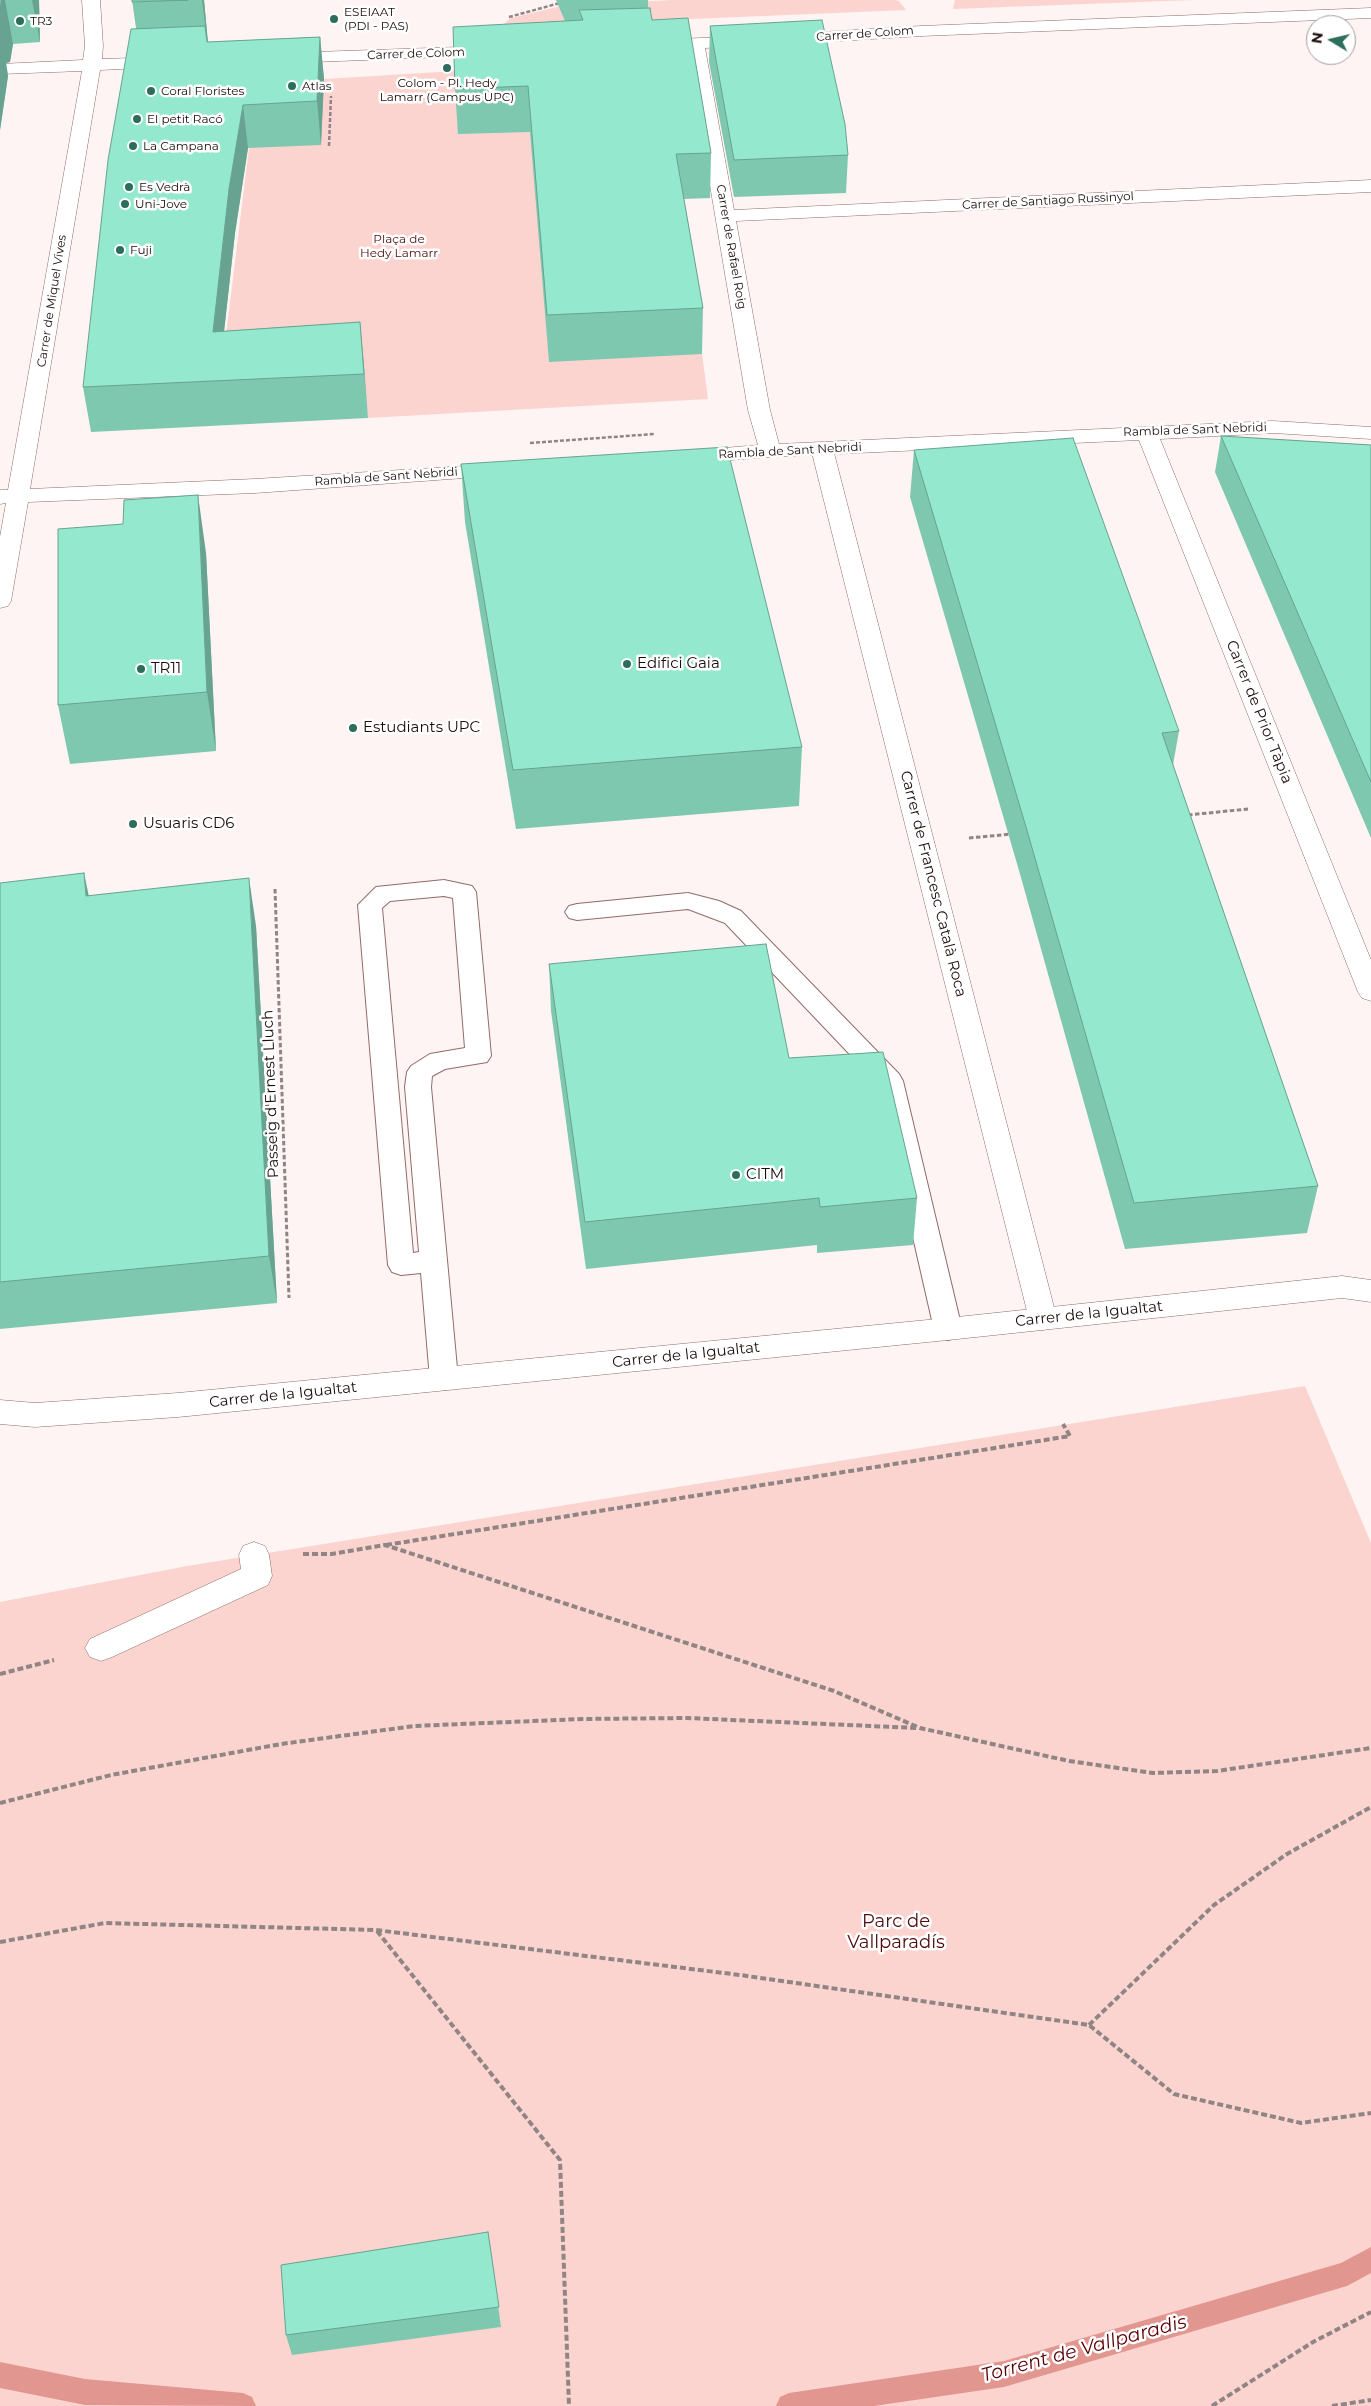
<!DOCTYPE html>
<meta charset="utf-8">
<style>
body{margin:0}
#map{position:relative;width:1371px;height:2406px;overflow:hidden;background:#fdf4f3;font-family:Montserrat,sans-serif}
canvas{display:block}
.north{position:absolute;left:1306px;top:15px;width:50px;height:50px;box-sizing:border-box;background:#fff;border:1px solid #a39e9d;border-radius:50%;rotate:279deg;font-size:14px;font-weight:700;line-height:20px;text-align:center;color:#1a0c0b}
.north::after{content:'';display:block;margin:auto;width:18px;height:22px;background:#2d6d5b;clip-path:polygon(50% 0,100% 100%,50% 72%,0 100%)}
</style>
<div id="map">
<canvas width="1371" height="2406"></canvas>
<div class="north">N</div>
</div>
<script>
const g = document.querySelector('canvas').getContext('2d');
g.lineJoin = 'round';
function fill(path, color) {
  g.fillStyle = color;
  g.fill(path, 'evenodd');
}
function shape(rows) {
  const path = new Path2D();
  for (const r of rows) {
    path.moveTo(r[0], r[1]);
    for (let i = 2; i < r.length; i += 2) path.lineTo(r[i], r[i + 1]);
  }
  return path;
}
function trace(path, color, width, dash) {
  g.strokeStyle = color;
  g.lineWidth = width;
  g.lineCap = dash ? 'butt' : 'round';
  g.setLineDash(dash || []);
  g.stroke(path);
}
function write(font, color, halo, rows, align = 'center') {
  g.font = font + ' Montserrat,sans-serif';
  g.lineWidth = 5;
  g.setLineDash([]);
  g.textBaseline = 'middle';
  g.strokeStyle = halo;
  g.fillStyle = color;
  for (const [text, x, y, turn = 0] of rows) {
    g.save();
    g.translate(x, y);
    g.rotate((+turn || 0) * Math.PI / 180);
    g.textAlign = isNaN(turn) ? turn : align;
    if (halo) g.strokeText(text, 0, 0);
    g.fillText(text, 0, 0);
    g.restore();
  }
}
fill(shape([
 [672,0,894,0,899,1,906,10,500,27,511,18,561,6],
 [955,0,1193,0,953,9],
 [456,71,530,132,702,354,708,399,368,418,364,367,221,376,249,148,324,79],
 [1305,1386,1371,1543,1371,2406,0,2406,0,1602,187,1566]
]), '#fbd4d0');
fill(shape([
 [1371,2247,1371,2273,1347,2286,1004,2387,874,2406,776,2406,780,2397,789,2393,1004,2361,1341,2263,1371,2247],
 [0,2362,85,2379,243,2393,252,2397,256,2406,85,2405,0,2388,0,2362]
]), '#e1968f');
const service = shape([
 [444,880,472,886,476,892,491,1056,487,1062,445,1069,432,1076,431,1087,458,1379,454,1387,444,1390,434,1387,430,1379,421,1273,401,1275,392,1272,388,1265,358,905,376,887,444,880],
 [444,896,453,898,465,1048,430,1054,411,1066,407,1072,405,1087,419,1252,413,1253,382,908,390,901,444,896],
 [688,893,719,901,741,911,899,1074,903,1081,962,1329,958,1337,948,1340,938,1337,934,1329,878,1084,725,923,688,909,577,920,569,918,565,912,569,906,577,904,688,893]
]);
const pedestrian = shape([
 [822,443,830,444,833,449,1057,1319,1053,1327,1043,1330,1033,1327,1029,1319,811,449,814,444,822,443],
 [254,1542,265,1546,269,1555,272,1576,268,1585,112,1657,101,1661,90,1657,85,1648,90,1639,241,1569,239,1555,243,1546,254,1542]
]);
const minor = shape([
 [82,0,100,0,103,46,102,59,163,57,169,58,172,62,169,66,163,67,100,70,30,489,255,479,498,464,506,465,509,470,506,475,255,493,28,502,11,601,8,606,0,608,0,537,6,503,0,504,0,490,8,490,82,71,0,74,0,64,83,60,85,46,82,0],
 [1371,8,1371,18,921,36,788,44,782,43,779,39,782,35,788,34,921,26,1371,8],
 [748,36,754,37,757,41,754,45,705,48,734,210,1371,180,1371,192,736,221,770,410,779,444,1273,421,1371,427,1371,439,1273,433,1160,439,1371,960,1371,1001,1362,998,1358,992,1139,440,770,457,691,463,683,462,680,457,683,452,691,451,758,445,748,410,687,49,656,50,650,49,647,45,650,41,656,40,748,36],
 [490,46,496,47,499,51,496,55,286,63,280,62,277,58,280,54,286,53,490,46],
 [1342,1276,1371,1280,1371,1302,1342,1298,948,1340,178,1417,35,1427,0,1424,0,1400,35,1403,178,1393,948,1318,1342,1276]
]);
trace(service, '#916b67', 2);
trace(pedestrian, '#916b67', 1);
trace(minor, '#916b67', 1);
trace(shape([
 [509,17,560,3],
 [329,146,331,96],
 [530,443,654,434]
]), '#908584', 2.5, [4, 2]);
trace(shape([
 [1188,815,1248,809],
 [969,838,1012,834],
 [275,889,289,1298]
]), '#908584', 3, [4.5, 2.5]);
trace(shape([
 [386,1545,1070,1436,1063,1424],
 [303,1554,332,1554,385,1545,834,1691,920,1728,1069,1761,1153,1773,1217,1771,1371,1748],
 [0,1674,54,1660],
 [0,1803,111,1775,281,1744,414,1726,582,1719,687,1718,917,1728],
 [377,1931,560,2160,569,2406],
 [0,1942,105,1923,376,1930,740,1975,1089,2025,1174,2094,1301,2123,1371,2113],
 [1089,2025,1214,1905,1287,1854,1371,1807],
 [1212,2406,1313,2342,1371,2312],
 [1332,2406,1371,2400]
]), '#908584', 4, [6, 3]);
fill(service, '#fff');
fill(pedestrian, '#fff');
fill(minor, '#fff');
fill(shape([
 [0,0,39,0,40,42,13,44,10,62,6,63,8,76,0,130],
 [132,0,204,0,208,42,320,37,324,79,321,145,248,148,235,233,224,331,360,322,368,418,91,432,83,387,136,28],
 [556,0,648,0,648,8,652,20,711,153,710,198,684,199,703,308,702,354,549,362,530,132,458,134,455,89,565,21],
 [710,26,848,155,846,193,734,197,709,62],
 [1221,436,1371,445,1371,838,1215,472],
 [914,450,1179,731,1173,765,1318,1186,1307,1233,1125,1249,1020,874,910,497],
 [461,464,802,747,799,806,516,829,465,522],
 [206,553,216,751,70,764,58,705],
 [0,883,89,896,256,926,277,1303,0,1329],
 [549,964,789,1058,917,1198,913,1245,817,1253,817,1245,586,1269,551,1011],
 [488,2232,501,2327,292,2355,286,2335]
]), '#7fc8b0');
fill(shape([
 [1,0,5,0,13,44,10,62,6,63,8,76,0,130,0,7],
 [32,0,39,0,40,42],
 [202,0,204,0,209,55],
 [320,37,324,79,321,145,317,101],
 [243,105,248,148,235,233,219,377,213,332,229,189],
 [360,322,364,366,368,418,364,374],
 [198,495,206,553,216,751,207,692],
 [84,873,94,921,86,896],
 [249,878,256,926,277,1303,269,1256]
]), '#68a290');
const building = shape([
 [132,0,188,0,132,2,132,0],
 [650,8,652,20,688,18,711,153,676,154,703,308,547,315,528,86,455,89,453,27,583,20,579,10,650,8],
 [822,20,845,124,848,155,734,160,710,26,822,20],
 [205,26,207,42,320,37,317,101,243,105,229,189,213,332,360,322,364,374,83,387,108,160,131,29,205,26],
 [1221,436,1371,445,1371,782,1221,436],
 [1073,438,1179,731,1162,733,1318,1186,1134,1203,1026,827,914,450,1073,438],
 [727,447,802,747,513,770,461,464,727,447],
 [198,495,207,692,58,705,58,529,123,524,124,500,198,495],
 [84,873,86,896,249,878,269,1256,0,1282,0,883,84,873],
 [766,944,789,1058,883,1052,917,1198,820,1207,819,1198,585,1222,549,964,766,944],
 [488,2232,499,2307,286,2335,281,2265,488,2232]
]);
fill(building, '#94e8cd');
trace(building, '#68a290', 1);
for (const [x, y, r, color] of [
 [334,19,5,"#2d6d5b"],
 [20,21,5,"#2d6d5b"],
 [447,68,5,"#2d6d5b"],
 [292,86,5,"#2d6d5b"],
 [151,91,5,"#2d6d5b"],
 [137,119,5,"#2d6d5b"],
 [133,146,5,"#2d6d5b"],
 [129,187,5,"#2d6d5b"],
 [125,204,5,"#2d6d5b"],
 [120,250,5,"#2d6d5b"],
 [627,664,5,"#2d6d5b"],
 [141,669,5,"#2d6d5b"],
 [353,728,5,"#2d6d5b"],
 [133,824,5,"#2d6d5b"],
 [736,1175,5,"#2d6d5b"]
]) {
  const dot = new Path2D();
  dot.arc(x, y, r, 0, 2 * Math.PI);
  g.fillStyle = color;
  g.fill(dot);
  trace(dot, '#fff', 2);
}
write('12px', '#1a0c0b', '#fff', [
 ["ESEIAAT",344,12],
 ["(PDI - PAS)",344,26],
 ["TR3",30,21],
 ["Colom - Pl. Hedy",447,83,"center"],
 ["Lamarr (Campus UPC)",447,97,"center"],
 ["Atlas",302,86],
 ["Coral Floristes",161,91],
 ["El petit Racó",147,119],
 ["La Campana",143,146],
 ["Es Vedrà",139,187],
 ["Uni-Jove",135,204],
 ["Fuji",130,250]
], 'left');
write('12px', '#1a0c0b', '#fff', [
 ["Carrer de Colom",865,34,-4],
 ["Carrer de Colom",416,54,-2],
 ["Carrer de Santiago Russinyol",1048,201,-3],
 ["Carrer de Rafael Roig",731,247,80],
 ["Carrer de Miquel Vives",52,301,-81],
 ["Rambla de Sant Nebridi",1195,430,-2],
 ["Rambla de Sant Nebridi",790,451,-3],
 ["Rambla de Sant Nebridi",386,477,-4]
]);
write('12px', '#4e0d0d', '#fff', [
 ["Plaça de",399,239],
 ["Hedy Lamarr",399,253]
]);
write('15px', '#1a0c0b', '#fff', [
 ["Edifici Gaia",637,664],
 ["TR11",151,669],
 ["Estudiants UPC",363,728],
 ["Usuaris CD6",143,824],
 ["CITM",746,1175]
], 'left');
write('15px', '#1a0c0b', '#fff', [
 ["Carrer de Prior Tàpia",1259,712,68],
 ["Carrer de Francesc Català Roca",933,884,76],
 ["Passeig d'Ernest Lluch",271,1094,-92],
 ["Carrer de la Igualtat",1089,1314,-6],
 ["Carrer de la Igualtat",686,1355,-6],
 ["Carrer de la Igualtat",283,1395,-6]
]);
write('18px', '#4e0d0d', '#fff', [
 ["Parc de",896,1922],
 ["Vallparadís",896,1943]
]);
write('italic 19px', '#590006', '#fff', [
 ["Torrent de Vallparadis",1084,2349,-15]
]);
</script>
